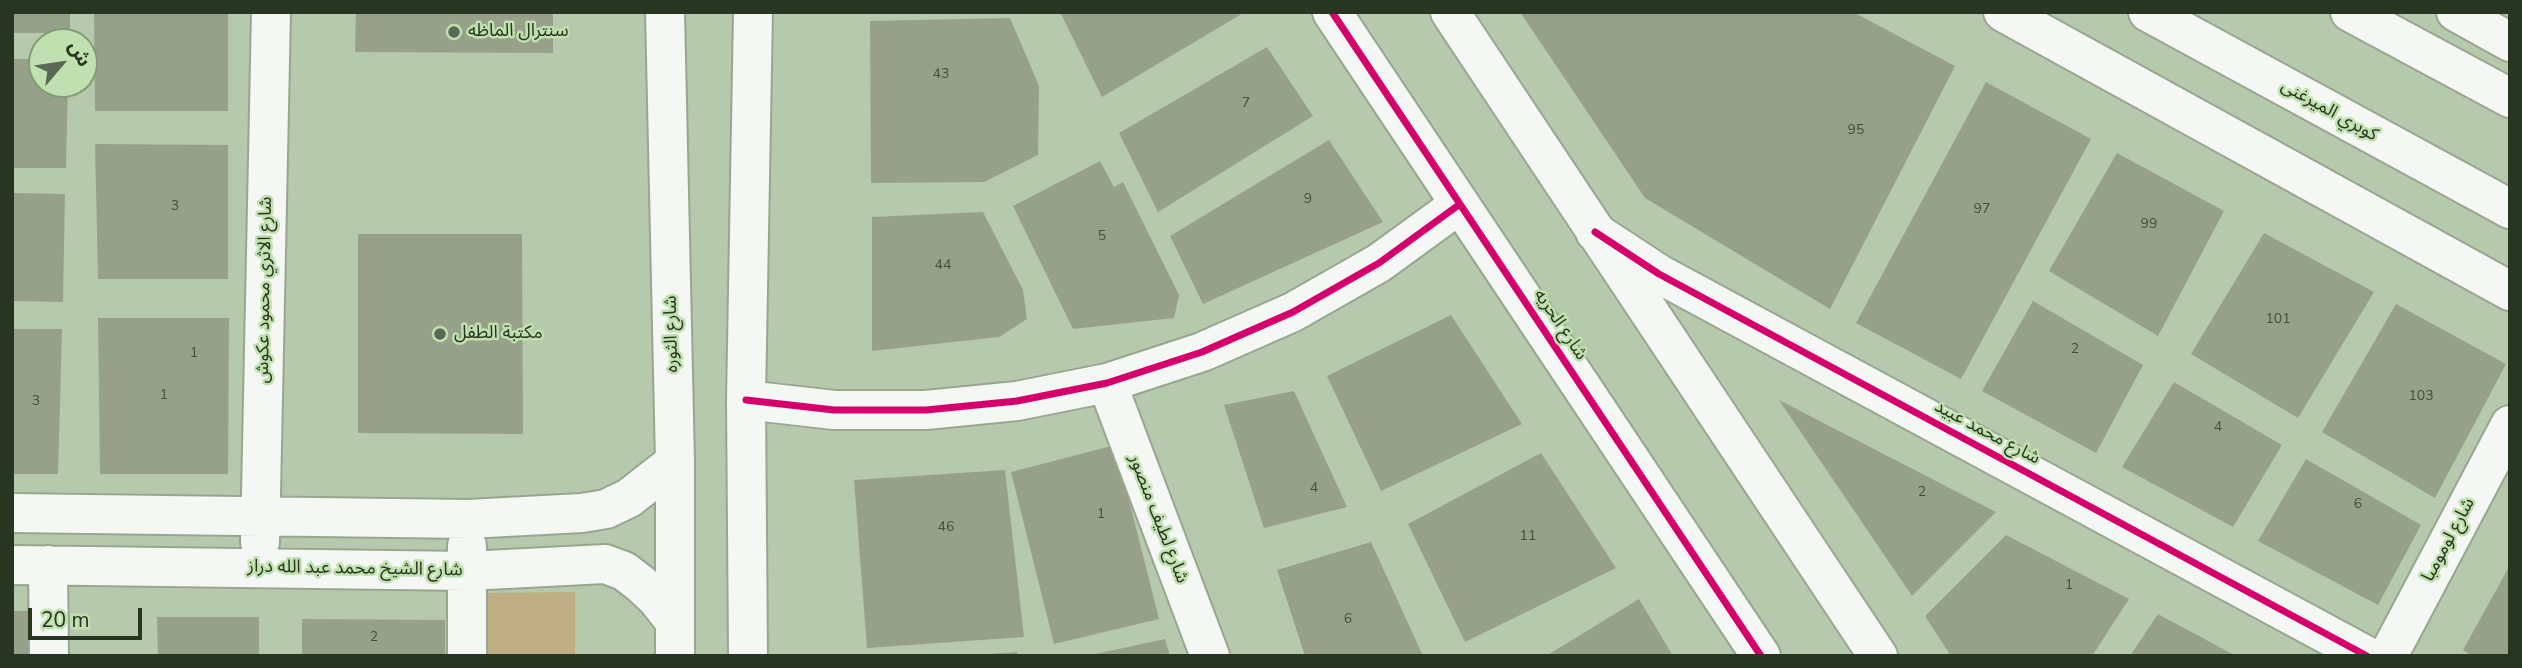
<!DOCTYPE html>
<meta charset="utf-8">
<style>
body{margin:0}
#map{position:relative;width:2522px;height:668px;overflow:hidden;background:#b6c9ad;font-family:"Nunito Sans","Noto Sans Arabic",sans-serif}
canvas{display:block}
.frame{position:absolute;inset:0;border:14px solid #283521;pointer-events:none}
.north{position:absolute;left:28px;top:28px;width:70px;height:70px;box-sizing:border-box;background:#c0e1af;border:2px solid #839c76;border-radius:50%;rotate:61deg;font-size:19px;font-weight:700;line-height:28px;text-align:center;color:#283521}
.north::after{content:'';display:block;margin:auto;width:24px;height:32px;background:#5a6952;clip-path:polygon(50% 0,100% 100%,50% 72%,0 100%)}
.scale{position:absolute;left:28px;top:608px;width:114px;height:32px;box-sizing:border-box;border:4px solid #283521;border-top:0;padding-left:9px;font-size:21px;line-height:24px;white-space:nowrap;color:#283521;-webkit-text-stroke:5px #c0e1af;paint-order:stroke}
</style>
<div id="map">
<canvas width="2522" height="668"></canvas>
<div class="frame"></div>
<div class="north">ش</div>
<div class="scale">20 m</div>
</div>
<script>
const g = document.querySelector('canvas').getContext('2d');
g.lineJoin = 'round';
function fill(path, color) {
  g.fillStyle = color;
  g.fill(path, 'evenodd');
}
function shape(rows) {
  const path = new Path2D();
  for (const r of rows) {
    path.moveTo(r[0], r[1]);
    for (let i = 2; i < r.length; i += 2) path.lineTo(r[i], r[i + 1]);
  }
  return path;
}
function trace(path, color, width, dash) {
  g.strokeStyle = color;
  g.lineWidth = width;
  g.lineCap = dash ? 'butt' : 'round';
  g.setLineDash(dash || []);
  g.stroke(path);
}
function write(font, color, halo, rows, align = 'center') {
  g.font = font + ' "Nunito Sans","Noto Sans Arabic",sans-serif';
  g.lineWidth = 5;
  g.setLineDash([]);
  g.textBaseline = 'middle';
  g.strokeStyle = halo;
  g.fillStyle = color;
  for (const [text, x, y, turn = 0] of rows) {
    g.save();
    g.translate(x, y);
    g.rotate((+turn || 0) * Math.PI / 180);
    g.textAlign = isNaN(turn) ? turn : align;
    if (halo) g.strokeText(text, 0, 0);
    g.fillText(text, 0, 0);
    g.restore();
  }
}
fill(shape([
 [575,592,575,656,478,656,478,593]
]), '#bdaf83');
fill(shape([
 [12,12,70,12,70,33,12,33],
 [94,12,228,12,228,111,95,111],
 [356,12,553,12,553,53,355,52],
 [1060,12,1245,12,1102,97],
 [1520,12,1853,12,1955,66,1830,309,1645,198],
 [1010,18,1039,86,1038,155,984,182,871,183,870,21],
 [1267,47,1313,116,1158,212,1119,133],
 [12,59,42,59,42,84,68,84,66,168,12,168],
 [1986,82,2091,139,1961,379,1856,323],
 [1329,140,1383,222,1203,304,1170,236],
 [95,144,228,145,228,279,98,279],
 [2117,153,2224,211,2158,336,2049,271],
 [1100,161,1114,187,1123,182,1179,295,1174,318,1073,329,1013,206],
 [12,193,65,194,63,302,12,301],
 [983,212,1023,290,1027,319,999,337,872,351,872,217],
 [2264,233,2374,292,2298,418,2191,354],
 [358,234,522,234,523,434,358,433],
 [2033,301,2143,365,2096,453,1982,391],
 [2396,304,2506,364,2435,498,2322,432],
 [1451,315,1522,424,1381,491,1327,376],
 [98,318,229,318,228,474,100,474],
 [12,329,62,329,58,474,12,474],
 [2174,382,2282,445,2233,527,2122,467],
 [1294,391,1347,507,1264,528,1224,405],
 [1779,400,1996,512,1912,596],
 [1115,445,1159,619,1054,644,1011,472],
 [1541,453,1616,568,1465,642,1408,524],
 [2306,459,2421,525,2378,605,2258,541],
 [1005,470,1024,637,867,648,854,480],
 [2006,535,2129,599,2092,656,1951,656,1925,616],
 [1371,542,1423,656,1305,656,1277,570],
 [2510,565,2510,656,2473,656,2463,650],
 [1639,599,1673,656,1546,656],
 [12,611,37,611,38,656,12,656],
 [2158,614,2236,656,2130,656],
 [157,617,259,617,259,656,158,656],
 [302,619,445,620,445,656,302,656],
 [1165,639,1170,656,1091,656,1091,655],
 [1017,652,1017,656,990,656,990,654]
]), '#97a18a');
const minor = shape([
 [1332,12,1761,656],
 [1450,12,1878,656],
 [1595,232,1659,274,2367,656],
 [1107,383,1210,656],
 [746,400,834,410,926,410,1017,401,1107,383,1202,352,1293,312,1379,263,1460,204],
 [12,513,468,519,582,513,606,509,629,498,675,462],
 [260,542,271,12],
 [12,565,467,571,605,564,624,571,641,584,657,599,675,622],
 [48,565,49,656],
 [467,656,467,546],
 [2388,656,2510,425]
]);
const major = shape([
 [2148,12,2510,209],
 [2350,12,2510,98]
]);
const highway = shape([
 [665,12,675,462,675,656],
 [2003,12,2510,291],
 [2456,12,2510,42],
 [748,656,746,400,753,12]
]);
trace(minor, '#98a690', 42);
trace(major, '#98a690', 42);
trace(highway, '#98a690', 42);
trace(minor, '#f4f7f3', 38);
trace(major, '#f4f7f3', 38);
trace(highway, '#f4f7f3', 38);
trace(shape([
 [1332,12,1761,656],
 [1595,232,1659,274,2367,656],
 [746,400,834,410,926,410,1017,401,1107,383,1202,352,1293,312,1379,263,1460,204]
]), '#d6006c', 7);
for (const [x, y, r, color] of [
 [454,32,7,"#5a6952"],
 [440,334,7,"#5a6952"]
]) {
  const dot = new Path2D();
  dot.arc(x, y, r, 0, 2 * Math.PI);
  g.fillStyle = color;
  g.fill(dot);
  trace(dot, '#c0e1af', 2.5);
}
write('14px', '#44503b', null, [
 ["43",941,75],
 ["7",1246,104],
 ["95",1856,131],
 ["9",1308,200],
 ["3",175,207],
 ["97",1982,210],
 ["99",2149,225],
 ["5",1102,237],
 ["44",943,266],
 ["101",2278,320],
 ["2",2075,350],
 ["1",194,354],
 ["1",164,396],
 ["103",2421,397],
 ["3",36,402],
 ["4",2218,428],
 ["4",1314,489],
 ["2",1922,493],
 ["6",2358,505],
 ["1",1101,515],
 ["46",946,528],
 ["11",1528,537],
 ["1",2069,586],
 ["6",1348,620],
 ["2",374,638]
]);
write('18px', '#283521', '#c0e1af', [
 ["سنترال الماظه",468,32],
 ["مكتبة الطفل",454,334]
], 'left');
write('18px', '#283521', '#c0e1af', [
 ["كوبري الميرغنى",2329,111,29],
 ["شارع الاثري محمود عكوش",265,290,-89],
 ["شارع الحريه",1560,325,56],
 ["شارع الثوره",672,334,-91],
 ["شارع محمد عبيد",1987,433,28],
 ["شارع لطيف منصور",1158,519,69],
 ["شارع لومومبا",2449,540,-62],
 ["شارع الشيخ محمد عبد الله دراز",355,569,1]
]);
</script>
